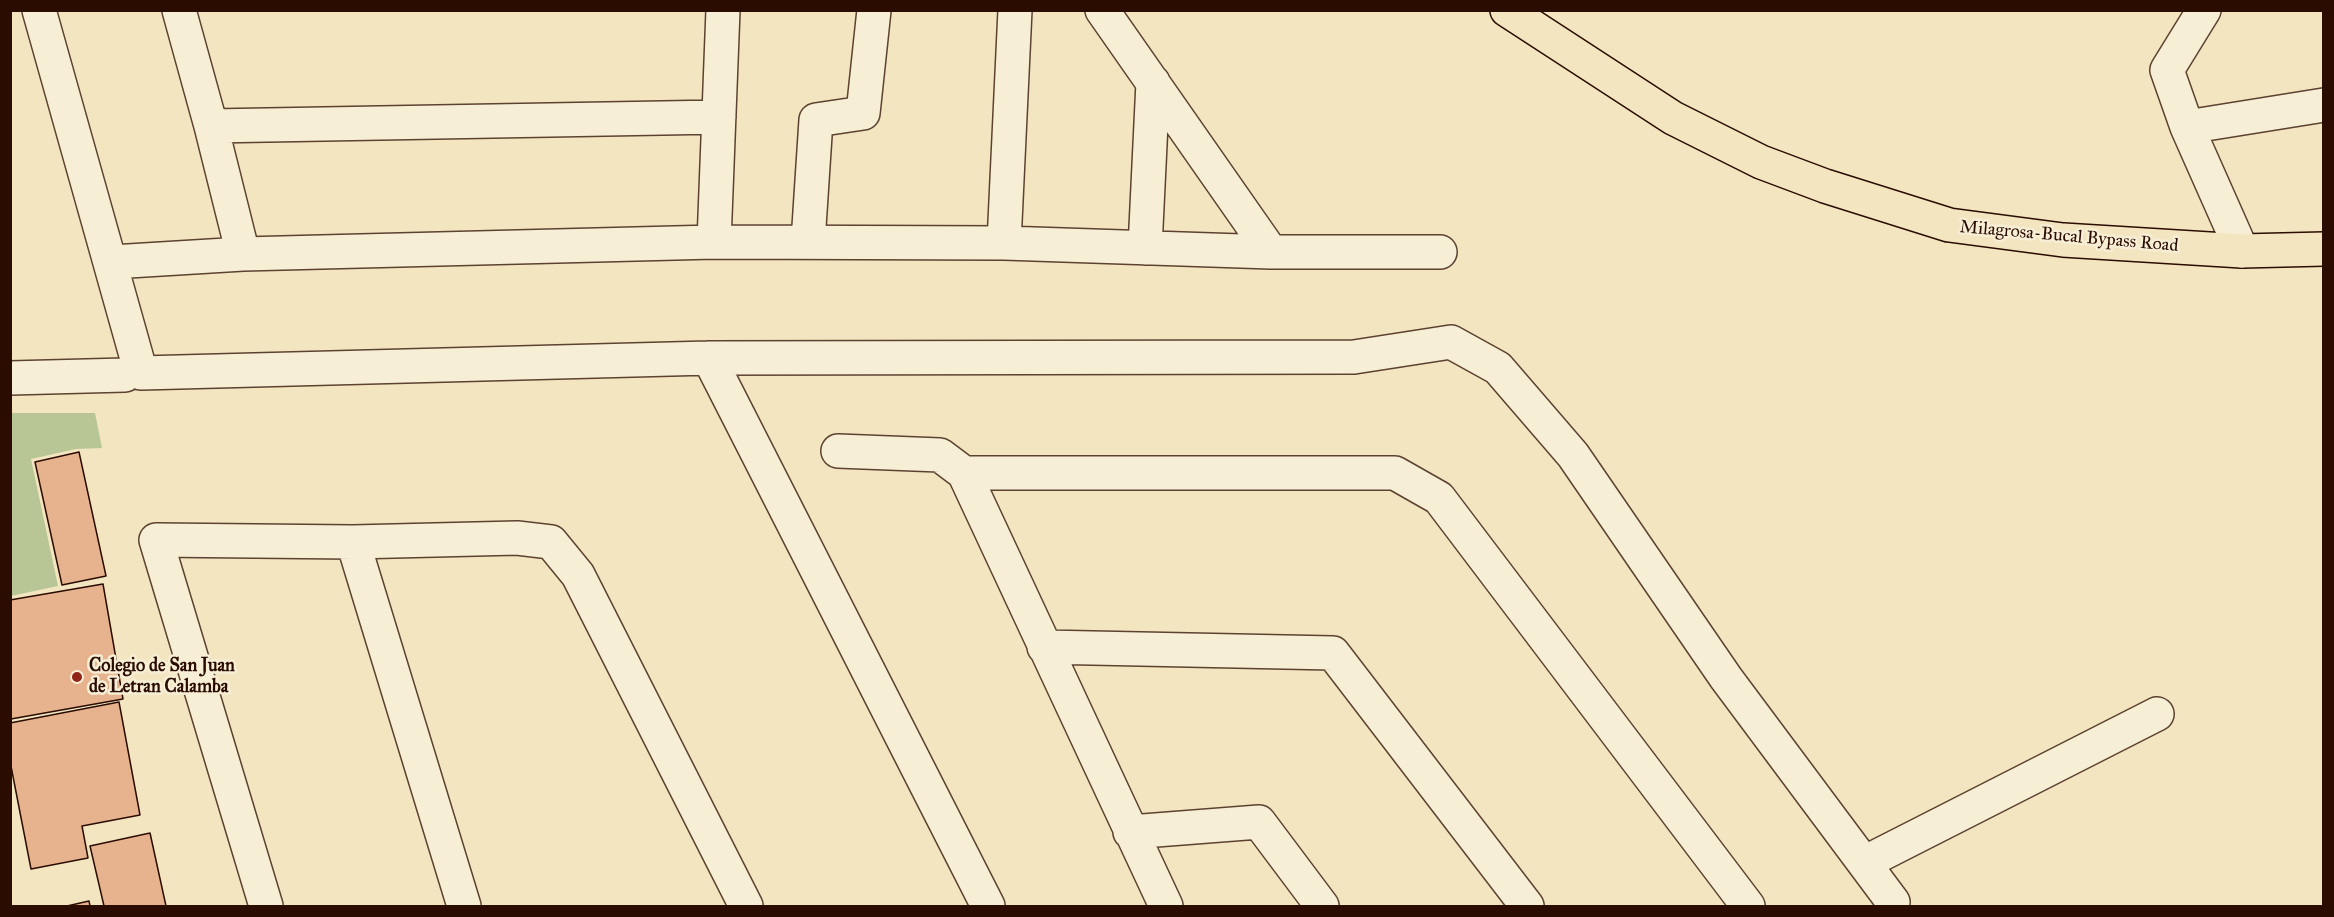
<!DOCTYPE html>
<style>
body{margin:0}
#map{position:relative;width:2334px;height:917px;overflow:hidden;background:#f3e5c0;font-family:"IM FELL Great Primer",serif}
canvas{display:block}
.frame{position:absolute;inset:0;border:12px solid #2a0c00;pointer-events:none}
</style>
<div id="map">
<canvas width="2334" height="917"></canvas>
<div class="frame"></div>
</div>
<script>
const g = document.querySelector('canvas').getContext('2d');
g.lineJoin = 'round';
function fill(path, color) {
  g.fillStyle = color;
  g.fill(path, 'evenodd');
}
function shape(rows) {
  const path = new Path2D();
  for (const r of rows) {
    path.moveTo(r[0], r[1]);
    for (let i = 2; i < r.length; i += 2) path.lineTo(r[i], r[i + 1]);
  }
  return path;
}
function trace(path, color, width, dash) {
  g.strokeStyle = color;
  g.lineWidth = width;
  g.lineCap = dash ? 'butt' : 'round';
  g.setLineDash(dash || []);
  g.stroke(path);
}
function write(font, color, halo, rows, align = 'center') {
  g.font = font + ' "IM FELL Great Primer",serif';
  g.lineWidth = 5;
  g.setLineDash([]);
  g.textBaseline = 'middle';
  g.strokeStyle = halo;
  g.fillStyle = color;
  for (const [text, x, y, turn = 0] of rows) {
    g.save();
    g.translate(x, y);
    g.rotate((+turn || 0) * Math.PI / 180);
    g.textAlign = isNaN(turn) ? turn : align;
    if (halo) g.strokeText(text, 0, 0);
    g.fillText(text, 0, 0);
    g.restore();
  }
}
fill(shape([
 [11,413,95,413,102,448,76,449,31,459,58,586,11,596]
]), '#b8c595');
const building = shape([
 [79,452,106,576,62,585,35,462,79,452],
 [103,584,123,699,11,719,10,600,103,584],
 [119,702,140,815,82,826,88,858,31,869,10,761,10,723,119,702],
 [150,833,166,906,104,906,90,846,150,833],
 [89,901,90,906,67,906,89,901]
]);
fill(building, '#e7b38f');
trace(building, '#2a0c00', 1.5);
const minor = shape([
 [39,10,141,373,709,358,1354,357,1451,342,1498,368,1573,455,1726,678,1893,902],
 [179,10,211,126,243,254],
 [1102,10,1271,252],
 [2204,10,2167,70,2187,127,2242,251],
 [211,126,719,117],
 [2187,127,2324,105],
 [714,242,723,10],
 [808,242,816,120,863,113,874,10],
 [1004,243,1015,10],
 [1145,248,1153,82],
 [112,262,243,254,714,242,1004,243,1271,252,1440,252],
 [709,358,988,906],
 [10,378,125,375],
 [838,451,940,455,964,473,1166,906],
 [964,473,1395,473,1439,498,1748,906],
 [353,542,464,906],
 [1044,647,1333,653,1527,906],
 [1130,832,1259,822,1322,906],
 [1864,863,2157,714],
 [266,906,156,540,353,542,517,538,551,542,578,575,746,906]
]);
const major = shape([
 [1507,10,1673,118,1761,162,1825,186,1949,225,2063,240,2242,251,2324,249]
]);
trace(minor, '#5c4230', 36);
trace(major, '#2a0c00', 36);
trace(minor, '#f7eed6', 33);
trace(major, '#f3e5c0', 33);
for (const [x, y, r, color] of [
 [77,677,6,"#8f2418"]
]) {
  const dot = new Path2D();
  dot.arc(x, y, r, 0, 2 * Math.PI);
  g.fillStyle = color;
  g.fill(dot);
  trace(dot, '#f7eed6', 2);
}
write('18px', '#2a0c00', '#f7eed6', [
 ["Milagrosa-Bucal Bypass Road",2069,237,5]
]);
write('bold 18px', '#2a0c00', '#f7eed6', [
 ["Colegio de San Juan",89,667],
 ["de Letran Calamba",89,688]
], 'left');
</script>
